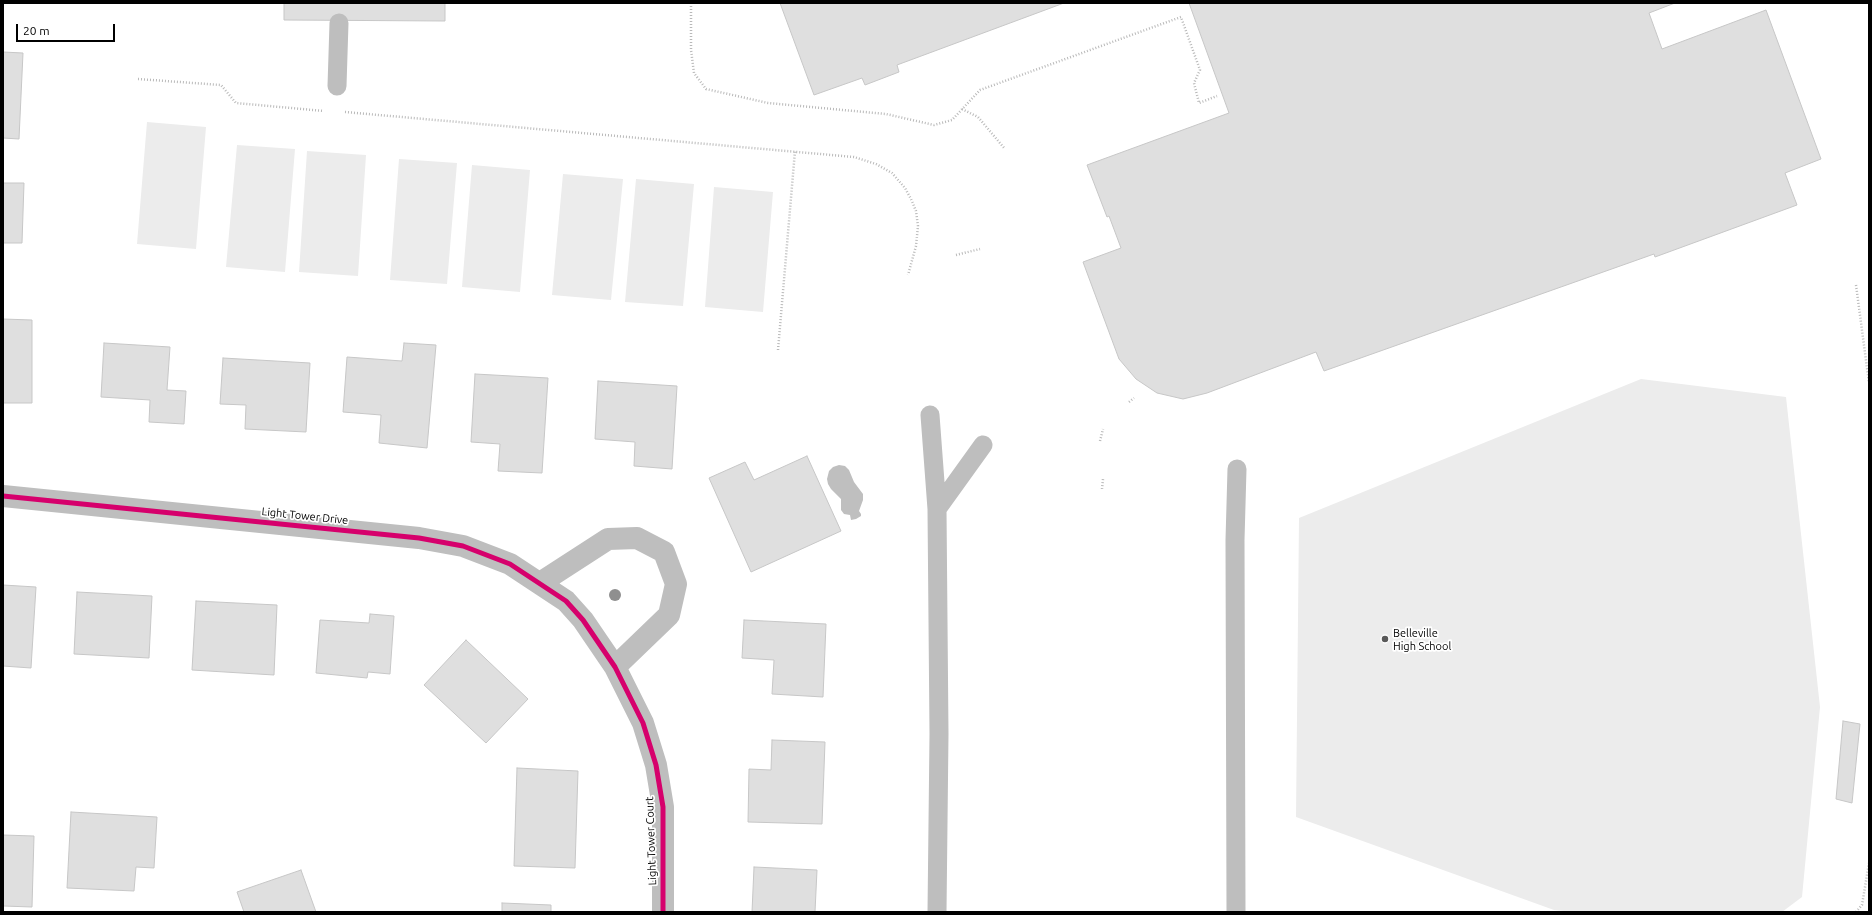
<!DOCTYPE html>
<style>
body{margin:0}
#map{position:relative;width:1872px;height:915px;overflow:hidden;background:#fff;font-family:Ubuntu,sans-serif}
canvas{display:block}
.frame{position:absolute;inset:0;border:4px solid #000;pointer-events:none}
.scale{position:absolute;left:16px;top:24px;width:99px;height:18px;box-sizing:border-box;border:2px solid #000;border-top:0;padding-left:5px;font-size:12px;line-height:14px;white-space:nowrap;color:#000;-webkit-text-stroke:3px #fff;paint-order:stroke}
</style>
<div id="map">
<canvas width="1872" height="915"></canvas>
<div class="frame"></div>
<div class="scale">20 m</div>
</div>
<script>
const g = document.querySelector('canvas').getContext('2d');
g.lineJoin = 'round';
function fill(path, color) {
  g.fillStyle = color;
  g.fill(path, 'evenodd');
}
function shape(rows) {
  const path = new Path2D();
  for (const r of rows) {
    path.moveTo(r[0], r[1]);
    for (let i = 2; i < r.length; i += 2) path.lineTo(r[i], r[i + 1]);
  }
  return path;
}
function trace(path, color, width, dash) {
  g.strokeStyle = color;
  g.lineWidth = width;
  g.lineCap = dash ? 'butt' : 'round';
  g.setLineDash(dash || []);
  g.stroke(path);
}
function write(font, color, halo, rows, align = 'center') {
  g.font = font + ' Ubuntu,sans-serif';
  g.lineWidth = 3.5;
  g.setLineDash([]);
  g.textBaseline = 'middle';
  g.strokeStyle = halo;
  g.fillStyle = color;
  for (const [text, x, y, turn = 0] of rows) {
    g.save();
    g.translate(x, y);
    g.rotate((+turn || 0) * Math.PI / 180);
    g.textAlign = isNaN(turn) ? turn : align;
    if (halo) g.strokeText(text, 0, 0);
    g.fillText(text, 0, 0);
    g.restore();
  }
}
fill(shape([
 [147,122,206,127,196,249,137,244],
 [237,145,295,149,285,272,226,267],
 [307,151,366,155,358,276,299,272],
 [399,159,457,163,447,284,390,280],
 [472,165,530,170,520,292,462,287],
 [563,174,623,179,611,300,552,295],
 [636,179,694,184,683,306,625,302],
 [714,187,773,192,763,312,705,307],
 [1641,379,1786,397,1820,707,1802,897,1782,912,1574,912,1554,910,1296,817,1299,518]
]), '#ececec');
fill(shape([
 [839,465,845,466,849,470,854,482,863,494,863,500,859,511,861,514,861,516,856,519,851,520,850,515,844,514,841,510,841,499,831,489,828,484,827,479,829,471,833,467]
]), '#bfbfbf');
const building = shape([
 [284,3,445,3,445,21,284,20,284,3],
 [780,3,1064,3,897,65,899,72,865,85,862,78,814,95,780,3],
 [1189,3,1675,3,1649,13,1662,49,1766,10,1821,159,1785,173,1797,205,1655,257,1654,254,1324,371,1316,352,1207,393,1183,399,1157,393,1136,379,1119,359,1083,262,1121,248,1109,216,1107,217,1087,165,1229,113,1189,3],
 [3,52,23,53,19,139,3,138,3,52],
 [3,183,24,183,22,243,3,243,3,183],
 [3,319,32,320,32,403,3,403,3,319],
 [104,343,170,347,167,390,186,391,184,424,149,422,150,400,101,397,104,343],
 [404,343,436,345,427,448,379,443,381,415,343,412,347,357,402,361,404,343],
 [223,358,310,363,306,432,245,429,246,405,220,404,223,358],
 [475,374,548,378,542,473,498,471,500,444,471,442,475,374],
 [598,381,677,386,672,469,634,466,635,442,595,439,598,381],
 [807,456,841,531,751,572,709,478,745,462,754,480,807,456],
 [3,585,36,587,31,668,3,666,3,585],
 [77,592,152,596,149,658,74,654,77,592],
 [196,601,277,605,274,675,192,670,196,601],
 [370,614,394,616,390,674,368,672,367,678,316,673,320,620,369,623,370,614],
 [744,620,826,624,823,697,772,694,774,660,742,658,744,620],
 [466,640,528,699,486,743,424,685,466,640],
 [1843,721,1860,724,1852,803,1836,799,1843,721],
 [772,740,825,742,822,824,748,822,749,769,771,770,772,740],
 [517,768,578,771,575,868,514,866,517,768],
 [71,812,157,817,154,868,136,867,134,891,67,888,71,812],
 [3,835,34,836,32,907,3,906,3,835],
 [754,867,817,870,815,912,752,912,754,867],
 [301,870,316,912,244,912,237,892,301,870],
 [502,903,551,905,551,912,502,912,502,903]
]);
fill(building, '#dfdfdf');
trace(building, '#c7c7c7', 1);
trace(shape([
 [691,3,691,50,694,73,706,89,768,103,886,114,934,125,952,120,980,90,1181,17,1200,70,1194,83,1199,103,1217,96],
 [138,79,221,85,236,103,324,111],
 [962,109,978,117,1005,149],
 [345,112,854,157,876,164,892,173,905,188,911,199,916,211,918,226,916,246,908,275],
 [956,255,980,249],
 [1856,285,1869,383],
 [778,350,795,151],
 [1129,402,1134,398],
 [1100,441,1103,429],
 [1102,489,1103,479],
 [1856,912,1862,905,1869,863]
]), '#b9b9b9', 2.5, [1, 2]);
trace(shape([
 [337,86,339,23],
 [930,415,937,509,939,734,937,912],
 [937,509,983,445],
 [1236,912,1235,540,1237,469]
]), '#bebebe', 19);
trace(shape([
 [3,496,419,538,463,546,510,564,566,601,583,620,615,667,643,723,656,765,663,807,663,912],
 [540,583,608,539,637,538,664,552,676,584,669,615,615,667]
]), '#bebebe', 22);
trace(shape([
 [3,496,419,538,463,546,510,564,566,601,583,620,615,667,643,723,656,765,663,807,663,912]
]), '#d6006c', 5);
g.fillStyle = '#8f8f8f';
for (const [x, y] of [
 [615,595]
]) {
  g.beginPath();
  g.arc(x, y, 6, 0, 2 * Math.PI);
  g.fill();
}
for (const [x, y, r, color] of [
 [1385,639,4,"#595959"]
]) {
  const dot = new Path2D();
  dot.arc(x, y, r, 0, 2 * Math.PI);
  g.fillStyle = color;
  g.fill(dot);
  trace(dot, '#fff', 1.5);
}
write('11px', '#000', '#fff', [
 ["Light Tower Drive",305,516,6],
 ["Light Tower Court",651,841,-92]
]);
write('11px', '#000', '#fff', [
 ["Belleville",1393,633],
 ["High School",1393,646]
], 'left');
</script>
